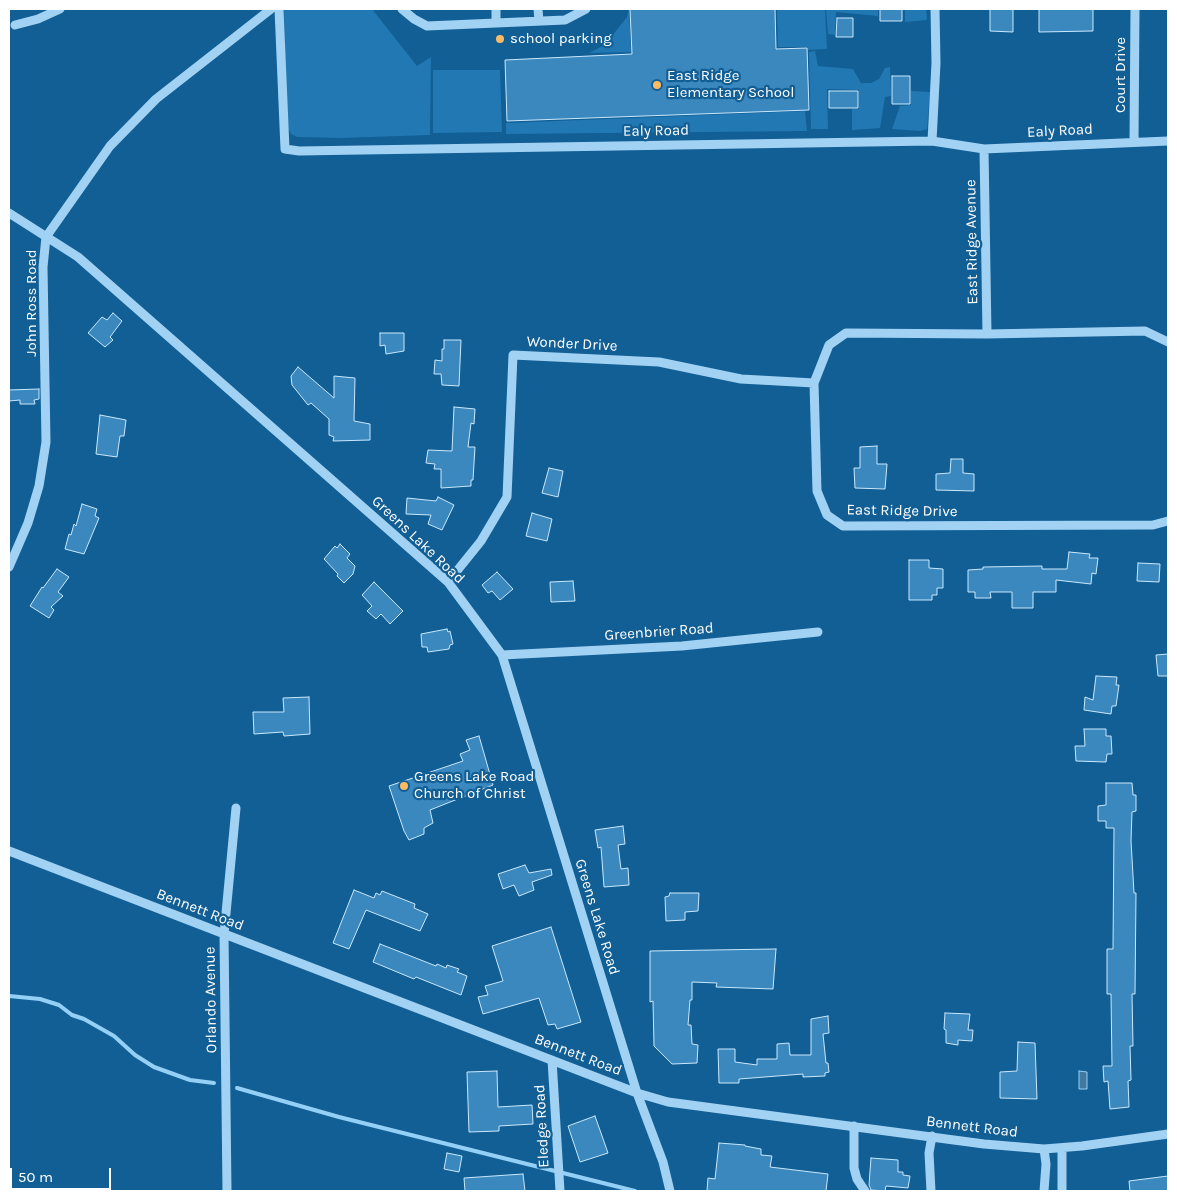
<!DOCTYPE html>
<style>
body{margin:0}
#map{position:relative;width:1177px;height:1200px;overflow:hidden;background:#125f95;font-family:Karla,sans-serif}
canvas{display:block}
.frame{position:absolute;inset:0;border:10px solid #fff;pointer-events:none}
.scale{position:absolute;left:10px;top:1168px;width:101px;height:22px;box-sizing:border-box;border:2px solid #fff;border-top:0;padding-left:6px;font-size:15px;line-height:18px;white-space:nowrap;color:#fff;-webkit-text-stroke:4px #125f95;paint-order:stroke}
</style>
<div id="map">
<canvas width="1177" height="1200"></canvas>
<div class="frame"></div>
<div class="scale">50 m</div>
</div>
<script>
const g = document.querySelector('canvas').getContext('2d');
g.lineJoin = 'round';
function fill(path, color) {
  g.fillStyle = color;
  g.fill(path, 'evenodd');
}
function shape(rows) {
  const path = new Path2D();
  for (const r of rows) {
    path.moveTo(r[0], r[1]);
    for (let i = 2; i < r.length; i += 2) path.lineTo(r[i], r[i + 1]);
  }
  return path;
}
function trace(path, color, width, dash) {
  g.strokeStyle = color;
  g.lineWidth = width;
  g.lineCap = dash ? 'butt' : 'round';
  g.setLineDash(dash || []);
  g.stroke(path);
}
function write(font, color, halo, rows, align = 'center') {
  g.font = font + ' Karla,sans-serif';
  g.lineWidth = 4.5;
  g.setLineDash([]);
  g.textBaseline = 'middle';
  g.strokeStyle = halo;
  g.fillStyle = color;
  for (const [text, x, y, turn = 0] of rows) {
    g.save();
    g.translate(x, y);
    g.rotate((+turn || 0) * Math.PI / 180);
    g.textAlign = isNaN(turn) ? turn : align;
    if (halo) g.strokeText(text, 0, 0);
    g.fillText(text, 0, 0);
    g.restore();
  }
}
fill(shape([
 [284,9,372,9,417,66,431,57,430,135,340,138,297,137,291,134,286,125],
 [629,9,631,52,589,53,605,45,627,17],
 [777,9,825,9,827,49,808,50,807,47,778,47],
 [826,9,878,9,878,16,836,12,835,35,828,34],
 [905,9,926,9,927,20,905,22],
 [815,51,818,66,853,69,861,83,871,83,879,79,885,68,890,67,891,96,885,97,880,128,852,130,852,109,859,109,859,90,827,89,828,129,811,129,809,52],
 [433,70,500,70,502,132,433,133],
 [911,91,930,92,927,129,920,131,892,129,900,106,911,105],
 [805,111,807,131,506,134,506,123]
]), '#2178b3');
const water = shape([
 [1079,1071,1087,1072,1087,1089,1079,1089,1079,1071]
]);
fill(water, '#4279a0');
trace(water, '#94d0f6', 1);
trace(shape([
 [9,996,40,999,59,1005,72,1015,84,1019,114,1036,135,1055,154,1067,190,1080,214,1083],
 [237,1088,339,1117,635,1191]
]), '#94d0f6', 4);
const building = shape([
 [630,9,775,9,776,49,807,48,809,110,507,121,505,60,632,54,630,9],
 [880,9,902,9,902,21,880,21,880,9],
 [990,9,1013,9,1013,32,990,31,990,9],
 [1039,9,1093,9,1093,31,1039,32,1039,9],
 [837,18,853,18,853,37,836,37,837,18],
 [892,76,910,76,910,104,892,104,892,76],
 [829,91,858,91,858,108,829,108,829,91],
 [113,313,122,321,110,337,113,340,105,347,88,333,102,317,107,320,113,313],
 [380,333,404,333,404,351,386,354,385,345,380,346,380,333],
 [444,340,461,340,459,386,442,385,441,374,434,374,435,360,442,361,442,349,444,349,444,340],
 [298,367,334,398,334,376,355,378,354,421,370,424,370,440,333,441,334,437,329,435,329,419,311,403,308,405,292,385,291,376,298,367],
 [39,389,39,399,34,400,35,404,20,404,20,400,9,401,9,390,39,389],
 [454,407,475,409,474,424,471,423,468,447,475,447,473,480,471,480,471,486,441,488,441,469,434,469,435,464,426,463,428,450,452,451,454,407],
 [100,415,126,420,124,436,120,436,117,457,96,454,100,415],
 [877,446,877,464,887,464,885,489,855,488,854,468,860,468,860,447,877,446],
 [951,459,963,459,963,473,974,474,974,491,936,490,936,474,950,473,951,459],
 [549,468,563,471,558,497,542,493,549,468],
 [438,497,454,505,442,530,428,524,431,515,406,514,407,498,436,501,438,497],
 [82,504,97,509,95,516,99,518,84,554,65,549,69,534,71,535,74,524,76,526,82,504],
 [532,513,552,519,547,541,526,536,532,513],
 [340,544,350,554,347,558,355,566,353,574,344,583,337,576,338,574,324,559,335,546,337,548,340,544],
 [1069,552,1090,554,1089,558,1098,558,1096,574,1092,573,1091,584,1056,580,1056,592,1033,592,1033,608,1012,608,1012,592,990,592,991,598,975,598,975,592,968,592,968,570,983,569,983,567,1042,566,1042,569,1067,569,1069,552],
 [909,560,929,560,929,568,943,569,943,588,937,588,937,595,932,595,932,600,909,600,909,560],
 [1138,563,1160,564,1159,582,1137,581,1138,563],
 [57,569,69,577,58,592,63,596,51,607,54,610,49,618,30,606,42,587,43,588,57,569],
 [497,572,513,589,500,600,492,591,488,593,482,585,497,572],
 [573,581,575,601,551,602,550,582,573,581],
 [374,582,403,611,390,624,381,614,376,619,367,611,372,606,362,595,374,582],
 [447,629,448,632,450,631,453,644,450,645,449,649,428,652,427,647,422,647,421,634,447,629],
 [1168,654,1168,676,1158,676,1156,655,1168,654],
 [1096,676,1117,677,1116,685,1119,685,1116,706,1112,706,1111,714,1084,710,1085,697,1093,700,1096,676],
 [309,697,310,734,284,736,283,732,254,734,253,712,284,712,283,698,309,697],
 [1084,729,1106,729,1106,736,1111,736,1112,754,1107,754,1106,762,1076,761,1075,746,1085,746,1084,729],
 [479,736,493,785,430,810,433,823,424,828,424,834,409,840,404,831,389,786,463,761,460,754,470,750,466,740,479,736],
 [1106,783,1132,783,1133,795,1136,795,1136,811,1132,812,1131,841,1134,893,1136,893,1135,994,1132,994,1133,1046,1130,1046,1131,1080,1128,1081,1129,1107,1110,1109,1108,1081,1104,1082,1103,1066,1112,1066,1111,994,1107,994,1107,949,1113,949,1114,828,1106,828,1106,821,1098,821,1098,806,1106,805,1106,783],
 [623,826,625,844,618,845,621,869,628,868,629,885,604,887,601,847,598,848,595,830,623,826],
 [525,865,529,873,551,869,552,875,532,882,534,890,519,896,514,885,503,889,498,874,525,865],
 [354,890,374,898,376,893,380,895,382,891,415,904,414,908,428,914,420,931,366,910,349,949,333,943,354,890],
 [670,893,699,893,698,911,685,912,685,920,666,921,665,897,669,896,670,893],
 [551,927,581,1022,557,1029,555,1024,548,1025,539,998,483,1014,478,997,488,995,485,986,503,981,492,946,551,927],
 [380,944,436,966,437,964,446,968,447,965,459,969,457,972,467,976,461,995,416,977,414,979,373,962,380,944],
 [776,949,773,989,716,987,717,983,692,982,692,1000,690,1000,688,1025,691,1025,692,1044,698,1045,697,1063,672,1064,654,1046,653,1001,650,1002,650,951,776,949],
 [945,1013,970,1014,968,1030,973,1030,972,1041,958,1040,958,1045,946,1043,946,1030,944,1029,945,1013],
 [828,1016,829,1033,823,1034,826,1063,828,1063,829,1072,825,1073,825,1076,803,1077,803,1074,739,1079,739,1083,719,1083,718,1049,735,1049,735,1062,757,1065,757,1059,777,1059,777,1044,789,1043,790,1055,811,1055,811,1019,828,1016],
 [1018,1042,1035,1043,1037,1099,1000,1098,1000,1072,1017,1071,1018,1042],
 [497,1071,498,1107,532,1105,533,1124,499,1126,499,1131,469,1132,467,1072,497,1071],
 [595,1116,608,1153,580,1162,568,1126,595,1116],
 [719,1143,745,1145,745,1146,761,1149,761,1155,772,1156,770,1167,828,1174,826,1191,707,1191,708,1178,715,1179,719,1143],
 [447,1153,462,1156,459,1172,444,1169,447,1153],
 [871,1158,898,1160,898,1172,903,1172,903,1175,910,1176,908,1188,886,1186,885,1191,871,1190,869,1185,871,1158],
 [523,1174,525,1191,465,1191,464,1178,523,1174],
 [1168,1176,1168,1191,1130,1191,1129,1181,1168,1176]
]);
fill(building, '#3b88be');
trace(building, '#c9e8fd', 1);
trace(shape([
 [279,9,285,149,299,151,932,141,984,149,1168,141],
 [402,9,414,19,427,26,565,20,586,9],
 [496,9,496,23],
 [538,9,539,21],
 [15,25,38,19,60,9],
 [932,141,936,63,935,9],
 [1134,142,1135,9],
 [984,149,987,334],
 [9,213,78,257,448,582,502,655,637,1093,663,1162,670,1191],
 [1168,342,1145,331,987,334,846,333,829,345,814,383,817,491,827,515,843,526,1153,525,1168,521],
 [9,567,28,523,39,486,46,442,43,267,46,237,110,146,156,99,271,9],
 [448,582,481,541,507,497,513,355,659,362,741,379,814,383],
 [502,655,682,646,818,632],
 [9,851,637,1093,668,1102,984,1144,1044,1149,1082,1146,1168,1134],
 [552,1060,560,1191],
 [854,1126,854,1168,857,1179,865,1191],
 [227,1191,224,934,236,808],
 [931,1191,929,1153,932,1136],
 [1044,1191,1046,1164,1044,1149],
 [1062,1191,1062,1148]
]), '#a2d2f3', 9);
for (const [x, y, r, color] of [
 [500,39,5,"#ffbb64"],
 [657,85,5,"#ffbb64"],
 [404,786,5,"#ffbb64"]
]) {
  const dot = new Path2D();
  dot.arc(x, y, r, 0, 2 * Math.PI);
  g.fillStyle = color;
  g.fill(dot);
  trace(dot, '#125f95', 2);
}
write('15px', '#fff', '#125f95', [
 ["school parking",510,39],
 ["East Ridge",667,76],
 ["Elementary School",667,93],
 ["Greens Lake Road",414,777],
 ["Church of Christ",414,794]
], 'left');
write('15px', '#fff', '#125f95', [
 ["Court Drive",1121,75,-90],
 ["Ealy Road",656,131,-1],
 ["Ealy Road",1060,131,-3],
 ["East Ridge Avenue",972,242,-91],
 ["John Ross Road",32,303,-90],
 ["Wonder Drive",572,344,3],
 ["East Ridge Drive",902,511,1],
 ["Greens Lake Road",418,540,43],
 ["Greenbrier Road",659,632,-4],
 ["Bennett Road",200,910,21],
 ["Greens Lake Road",597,917,73],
 ["Orlando Avenue",211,1000,-91],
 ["Bennett Road",578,1055,21],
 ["Eledge Road",542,1126,-93],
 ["Bennett Road",972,1127,7]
]);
</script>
